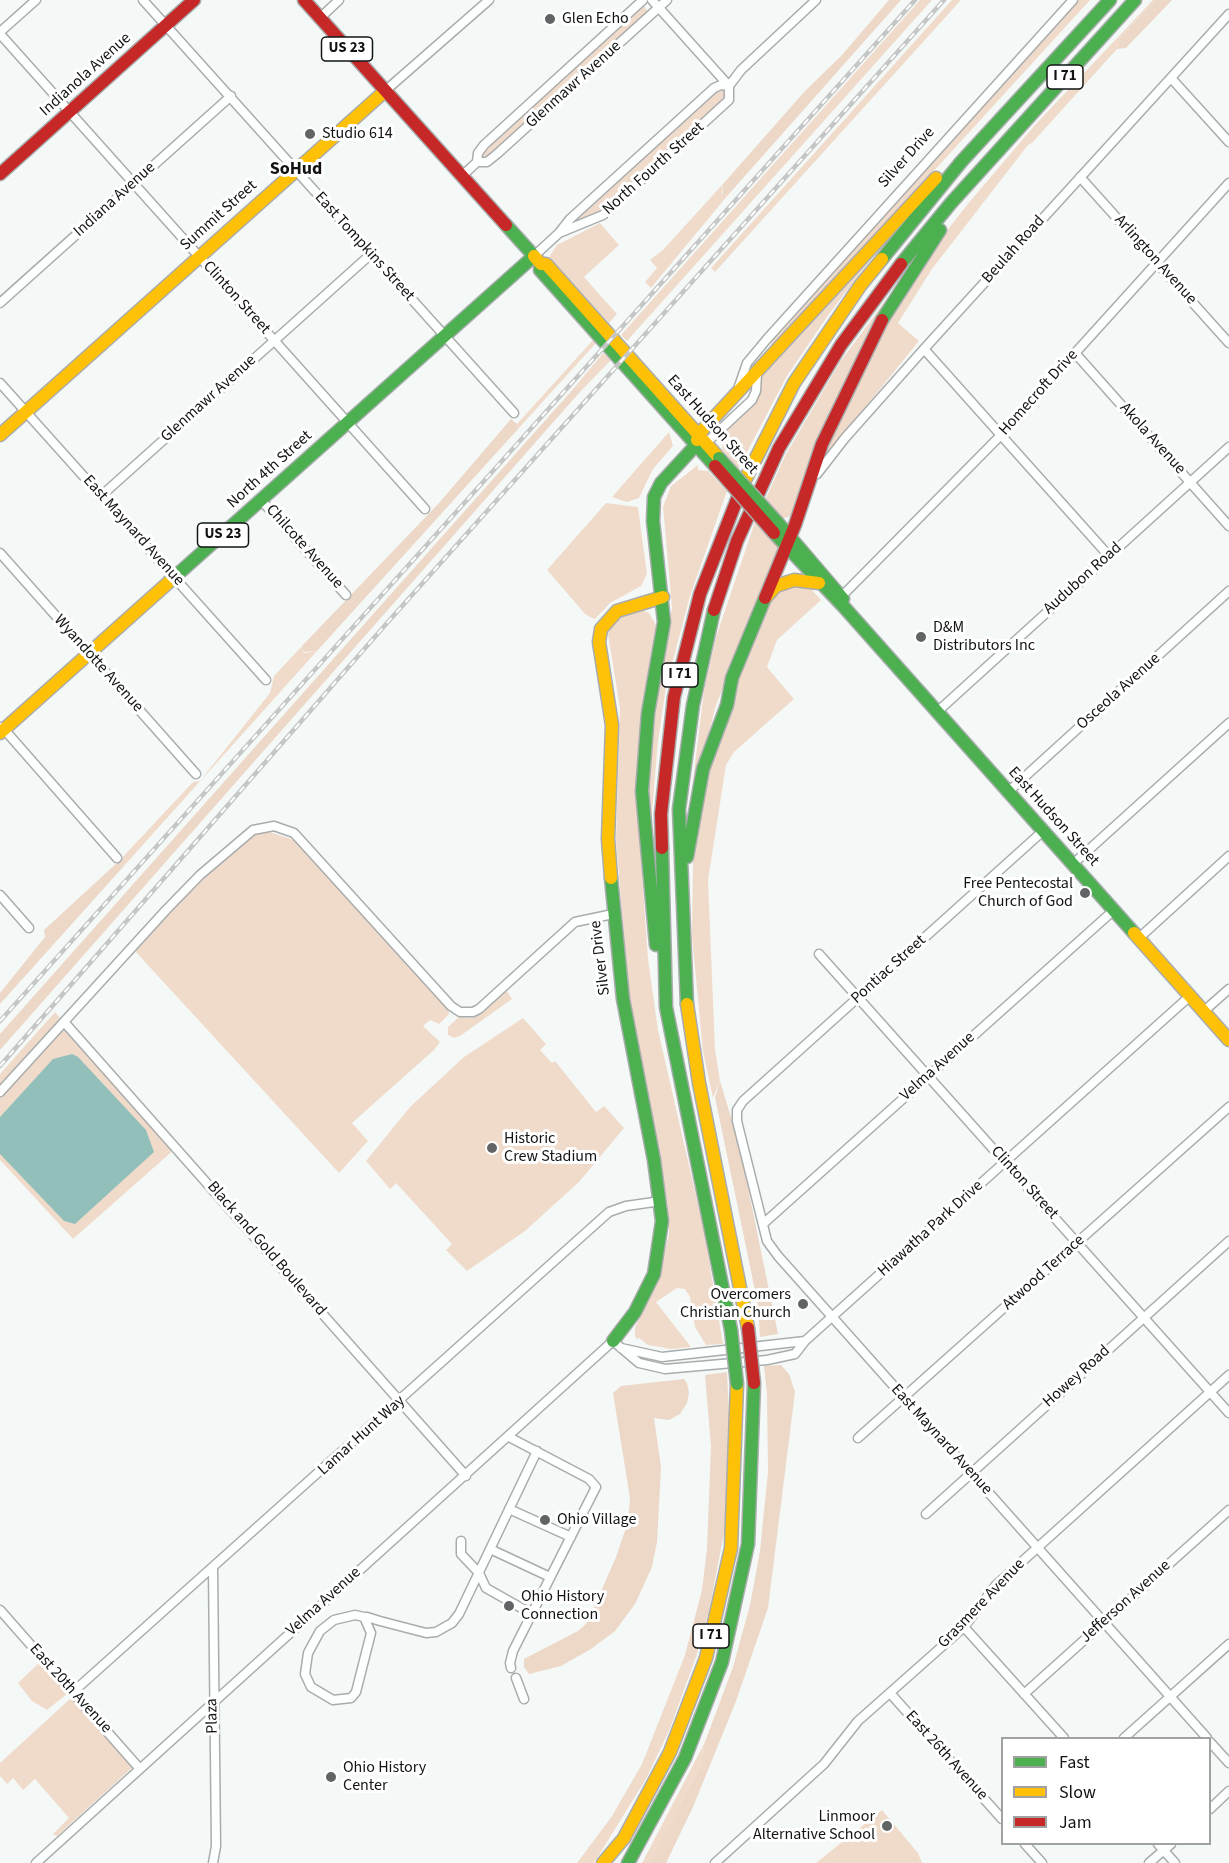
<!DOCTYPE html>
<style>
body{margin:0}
#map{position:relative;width:1229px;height:1863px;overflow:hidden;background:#f4f9f8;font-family:"Source Sans 3",sans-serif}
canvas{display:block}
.legend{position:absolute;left:1001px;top:1737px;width:210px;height:108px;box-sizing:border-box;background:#fff;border:2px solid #a0a1a1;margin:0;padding:8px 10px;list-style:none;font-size:18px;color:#121414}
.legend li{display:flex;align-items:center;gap:12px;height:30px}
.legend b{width:30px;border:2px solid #a0a1a1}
</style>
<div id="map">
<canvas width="1229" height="1863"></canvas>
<ul class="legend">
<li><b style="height:8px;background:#4caf50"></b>Fast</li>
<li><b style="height:8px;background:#ffc107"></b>Slow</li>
<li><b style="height:8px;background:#c62828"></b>Jam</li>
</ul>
</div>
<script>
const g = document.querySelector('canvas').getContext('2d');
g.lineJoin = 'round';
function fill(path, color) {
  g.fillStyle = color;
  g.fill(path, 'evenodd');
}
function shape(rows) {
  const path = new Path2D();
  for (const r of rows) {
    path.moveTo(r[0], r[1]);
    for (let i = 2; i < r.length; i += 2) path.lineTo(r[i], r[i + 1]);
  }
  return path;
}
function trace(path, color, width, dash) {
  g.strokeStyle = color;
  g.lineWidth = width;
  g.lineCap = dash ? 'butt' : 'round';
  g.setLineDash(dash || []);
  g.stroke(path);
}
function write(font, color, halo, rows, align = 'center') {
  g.font = font + ' "Source Sans 3",sans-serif';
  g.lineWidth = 6;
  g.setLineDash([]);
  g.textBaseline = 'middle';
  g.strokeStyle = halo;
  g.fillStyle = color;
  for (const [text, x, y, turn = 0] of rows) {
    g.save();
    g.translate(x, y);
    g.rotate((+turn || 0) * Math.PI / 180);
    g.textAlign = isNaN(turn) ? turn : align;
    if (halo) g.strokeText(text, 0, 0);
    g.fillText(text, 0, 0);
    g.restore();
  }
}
fill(shape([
 [920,0,932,0,627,341,621,335],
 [952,0,961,0,715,272,711,268],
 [1079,0,1090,0,763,358,774,339],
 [1153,0,1156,0,1119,39,1117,49,1032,143,1028,145,932,269,898,323,919,341,824,458,875,341,930,252,967,205,1034,126],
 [644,5,648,13,488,157,482,156,483,151],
 [725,87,729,95,602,212,576,224,574,220,719,88],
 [723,184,722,194,728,195,651,288,645,282,657,268,650,260,663,250],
 [600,223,619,245,584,277,617,314,609,323,549,257,557,245],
 [883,244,829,314,787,376,738,469,722,449,723,433,752,405,760,377],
 [889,296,791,516,782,519,765,500,786,454,840,362],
 [593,340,596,343,518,429,517,424],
 [603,353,611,360,579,393,579,388,574,388],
 [669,432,673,446,653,469,639,498,627,502,612,497],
 [698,465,698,470,708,471,727,491,690,596,666,687,658,741,650,836,646,761,672,608,663,507,671,486],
 [606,503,638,507,647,574,641,586,610,603,595,619,586,615,547,570],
 [755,522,780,549,716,705,690,806,704,690,716,637],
 [788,585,811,589,821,600,777,640,767,667,794,699,734,752,726,765,708,880,715,1049,720,1081,713,1098,703,1052,692,936,693,862,698,820,723,715,766,606],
 [640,609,649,613,656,625,642,707,636,788,648,959,658,1030,704,1231,723,1344,706,1345,695,1327,690,1297,685,1289,677,1288,656,1302,691,1347,671,1349,648,1345,639,1338,636,1339,635,1335,635,1327,657,1284,669,1234,668,1206,630,1005,616,841,620,708,608,634,612,625,623,616],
 [302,646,304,653,317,651,123,867,119,861,193,782,200,781,270,693,274,676],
 [270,832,294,840,449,1011,449,1014,439,1024,430,1020,423,1026,440,1042,434,1050,352,1123,368,1141,339,1173,134,950,192,890,239,846,255,835],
 [506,990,512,999,460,1036,454,1038,448,1035,448,1027,459,1017,472,1018,481,1013],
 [55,1012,176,1148,73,1239,0,1160,0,1074],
 [523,1018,546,1044,540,1050,552,1063,555,1061,596,1112,604,1106,624,1128,579,1182,525,1231,467,1271,446,1250,452,1244,396,1183,390,1189,366,1161,410,1107,450,1070,464,1057],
 [685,1655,691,1660,696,1657,669,1731,646,1779,594,1863,577,1863,612,1816,642,1764],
 [40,1662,68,1693,47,1710,32,1701,18,1683],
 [71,1698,133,1767,57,1836,53,1834,69,1818,35,1779,23,1790,13,1778,7,1784,0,1776,0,1763],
 [705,1742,700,1767,652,1860,650,1863,642,1863],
 [882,1810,918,1853,922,1863,816,1863]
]), '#f0dbcb');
fill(shape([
 [889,0,901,0,728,195,723,196,723,184,805,91,842,55],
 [1156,0,1172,0,1126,48,1117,49,1119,39],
 [574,388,579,388,579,393,0,1050,0,1034],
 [511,419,517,424,518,429,317,651,304,652,302,646,439,503],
 [119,861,123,867,0,1004,0,993,45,937,44,930],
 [720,1081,739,1144,778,1334,760,1337,758,1305,715,1097],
 [781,1365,789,1374,795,1392,768,1608,736,1701,693,1807,666,1863,650,1863,700,1767,705,1742,733,1667,750,1605,760,1551,768,1472,767,1394,764,1366],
 [727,1372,731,1458,725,1528,709,1611,696,1657,691,1660,685,1655,702,1590,707,1549,711,1446,705,1375],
 [684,1379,687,1383,689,1392,687,1403,680,1414,669,1420,654,1418,661,1467,657,1542,652,1567,635,1604,615,1631,591,1649,561,1666,529,1674,524,1667,524,1659,578,1631,587,1623,616,1557,628,1522,630,1498,613,1393,621,1386]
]), '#edd7c7');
fill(shape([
 [72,1054,78,1057,146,1130,154,1152,75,1224,64,1221,0,1154,0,1117,53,1059]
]), '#93bfba');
const street = shape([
 [143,0,514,413],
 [652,0,729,86],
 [320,18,339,0],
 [0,32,36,0],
 [0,34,425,509],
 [1171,78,1229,142],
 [385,91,489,0],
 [477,162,487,162,497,154,667,0],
 [462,176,477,162,478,153,484,145,643,0],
 [1080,177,1229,343],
 [559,233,603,215,729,100,729,86,741,70,816,0],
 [534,256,559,233,570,219,714,88,721,85,729,86],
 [0,303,231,96],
 [924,349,1109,556],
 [1075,353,1229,526],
 [0,383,266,680],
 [739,386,747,363,767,339,1073,0],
 [701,444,706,443,752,400,756,391,757,374],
 [817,474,845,438,924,349,1229,14],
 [101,496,371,254],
 [261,500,346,595],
 [0,553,196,774],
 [842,596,1001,435,1229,183],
 [937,712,1229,447],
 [2,727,117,858],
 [1008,792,1229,591],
 [1043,831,743,1101,737,1110,737,1121,767,1241,778,1256,1207,1738],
 [1073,864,1229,723],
 [0,895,29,928],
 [1139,938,1229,856],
 [819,954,1229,1413],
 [1204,1011,1229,989],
 [65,1023,466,1476],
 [0,1092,166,910,200,875,253,830,274,826,294,833,451,1006,460,1012,473,1012,479,1009,575,922,613,914],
 [763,1224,1114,910],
 [621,1348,662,1357,805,1341],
 [509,1437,589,1479,596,1487,513,1651,510,1663,511,1668],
 [858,1438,1229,1107],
 [509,1509,571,1537],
 [926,1514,1229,1241],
 [461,1541,461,1554,479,1573,486,1588,532,1614],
 [490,1549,550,1577],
 [213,1568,216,1846,213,1863],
 [0,1610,140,1769],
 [364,1617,371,1633,356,1692,351,1698,333,1700,311,1687,305,1674,308,1653,320,1631,334,1620,355,1615,364,1617,367,1617,380,1621,426,1633,436,1632,452,1623,459,1614,537,1451],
 [964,1627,1064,1738],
 [516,1678,524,1699],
 [73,1692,609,1212,626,1206,661,1201],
 [890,1693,1002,1819],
 [1024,1694,1229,1510],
 [1124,1738,1229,1644],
 [1210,1742,1229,1763],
 [1210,1809,1229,1791],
 [1025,1844,1042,1863],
 [1158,1844,1175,1863],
 [36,1863,613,1341,639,1363,665,1369,767,1360,795,1354,805,1341,1190,996],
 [715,1863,824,1764,858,1721,964,1627,996,1585,1229,1375],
 [1149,1863,1171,1844]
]);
const fast = shape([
 [882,259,961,162,1110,0],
 [541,264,540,270,715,466],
 [901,264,951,203,1135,0],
 [882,320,940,230],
 [778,523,843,599],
 [774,533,844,607,1134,933],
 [169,582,534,256,506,225],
 [662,848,666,1007,731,1330],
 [687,857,703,769,727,705,732,678,765,598],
 [611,878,623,999,654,1160,662,1221,654,1274,635,1312,613,1341],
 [656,945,642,791,648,713,664,622,653,521,654,497,661,483,696,445,697,440],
 [687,1004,679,809,693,705,714,610],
 [628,1863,685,1758,722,1662,748,1544,754,1383]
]);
const slow = shape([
 [534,256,541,264,546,264,719,458],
 [0,435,385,91],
 [697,440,698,435,936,178],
 [743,484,794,383,860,286,882,259],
 [766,597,776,586,794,580,819,583],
 [0,733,169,582],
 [611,878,608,839,612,725,599,642,601,629,617,611,663,597],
 [1134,933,1229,1040],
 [687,1004,699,1083,748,1328],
 [603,1863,624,1838,670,1752,706,1658,731,1548,737,1384]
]);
const jam = shape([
 [304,0,506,225],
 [0,174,194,0],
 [765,598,795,525,822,444,882,320],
 [714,610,737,541,779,448,841,345,901,264],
 [662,848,661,814,674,697,700,594,743,484]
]);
trace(street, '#a9acac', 11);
trace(fast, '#a9acac', 15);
trace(slow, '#a9acac', 15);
trace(jam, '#a9acac', 15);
trace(street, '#fdfefe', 8);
trace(fast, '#4caf50', 12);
trace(slow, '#ffc107', 12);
trace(jam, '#c62828', 12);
const rail = shape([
 [0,1021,915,0],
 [0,1066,387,623,944,0]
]);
trace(rail, '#c4c5c5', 4.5);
trace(rail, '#fff', 2, [7]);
const fastBridge = shape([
 [719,458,778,523],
 [731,1330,737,1384]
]);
const jamBridge = shape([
 [715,466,774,533],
 [748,1328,754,1383]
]);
trace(fastBridge, '#a9acac', 15, []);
trace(jamBridge, '#a9acac', 15, []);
trace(fastBridge, '#4caf50', 12);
trace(jamBridge, '#c62828', 12);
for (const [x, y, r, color] of [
 [550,19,6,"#616464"],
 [310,134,6,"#616464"],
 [921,637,6,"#616464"],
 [1085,893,6,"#616464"],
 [492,1148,6,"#616464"],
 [803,1304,6,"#616464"],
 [545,1520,6,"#616464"],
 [509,1606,6,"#616464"],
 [331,1777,6,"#616464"],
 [887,1826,6,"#616464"]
]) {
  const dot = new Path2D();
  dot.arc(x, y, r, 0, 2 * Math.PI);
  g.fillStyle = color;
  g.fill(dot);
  trace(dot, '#fff', 2);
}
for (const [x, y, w] of [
 [347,49,51],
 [1065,77,36],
 [223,535,51],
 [680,675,36],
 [711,1636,36]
]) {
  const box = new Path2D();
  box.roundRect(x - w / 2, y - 12, w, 24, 4.5);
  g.fillStyle = '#fff';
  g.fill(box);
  trace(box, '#121414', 1.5);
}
write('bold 15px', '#121414', null, [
 ["US 23",347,49],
 ["I 71",1065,77],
 ["US 23",223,535],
 ["I 71",680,675],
 ["I 71",711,1636]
]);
write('16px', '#121414', '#fff', [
 ["Glen Echo",562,19],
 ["Studio 614",322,134],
 ["D&M",933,628],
 ["Distributors Inc",933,646],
 ["Free Pentecostal",1073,884,"right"],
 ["Church of God",1073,902,"right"],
 ["Historic",504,1139],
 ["Crew Stadium",504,1157],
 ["Overcomers",791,1295,"right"],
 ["Christian Church",791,1313,"right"],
 ["Ohio Village",557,1520],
 ["Ohio History",521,1597],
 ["Connection",521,1615],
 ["Ohio History",343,1768],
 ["Center",343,1786],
 ["Linmoor",875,1817,"right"],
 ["Alternative School",875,1835,"right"]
], 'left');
write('16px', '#121414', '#fff', [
 ["Indianola Avenue",86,75,-42],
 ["Glenmawr Avenue",574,85,-42],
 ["Silver Drive",907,158,-48],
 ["North Fourth Street",654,169,-42],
 ["Indiana Avenue",115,200,-42],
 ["Summit Street",219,216,-42],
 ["East Tompkins Street",364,247,48],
 ["Beulah Road",1014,250,-48],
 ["Arlington Avenue",1155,260,48],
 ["Clinton Street",236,298,48],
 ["Homecroft Drive",1039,393,-48],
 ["Glenmawr Avenue",209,399,-42],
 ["East Hudson Street",712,425,48],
 ["Akola Avenue",1152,439,48],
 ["North 4th Street",270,470,-42],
 ["East Maynard Avenue",133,531,48],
 ["Chilcote Avenue",304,547,48],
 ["Audubon Road",1083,579,-42],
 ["Wyandotte Avenue",98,664,48],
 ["Osceola Avenue",1119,692,-42],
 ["East Hudson Street",1053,817,48],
 ["Silver Drive",601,958,-97],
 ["Pontiac Street",889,970,-42],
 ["Velma Avenue",938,1067,-42],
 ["Clinton Street",1024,1183,48],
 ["Hiawatha Park Drive",931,1229,-42],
 ["Black and Gold Boulevard",266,1249,49],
 ["Atwood Terrace",1044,1273,-42],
 ["Howey Road",1077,1377,-42],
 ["Lamar Hunt Way",362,1436,-42],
 ["East Maynard Avenue",941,1440,48],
 ["Velma Avenue",324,1602,-42],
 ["Jefferson Avenue",1126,1602,-42],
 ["Grasmere Avenue",982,1604,-46],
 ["East 20th Avenue",70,1689,48],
 ["Plaza",213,1716,-91],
 ["East 26th Avenue",946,1756,48]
]);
write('bold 18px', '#121414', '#fff', [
 ["SoHud",296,170]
]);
</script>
